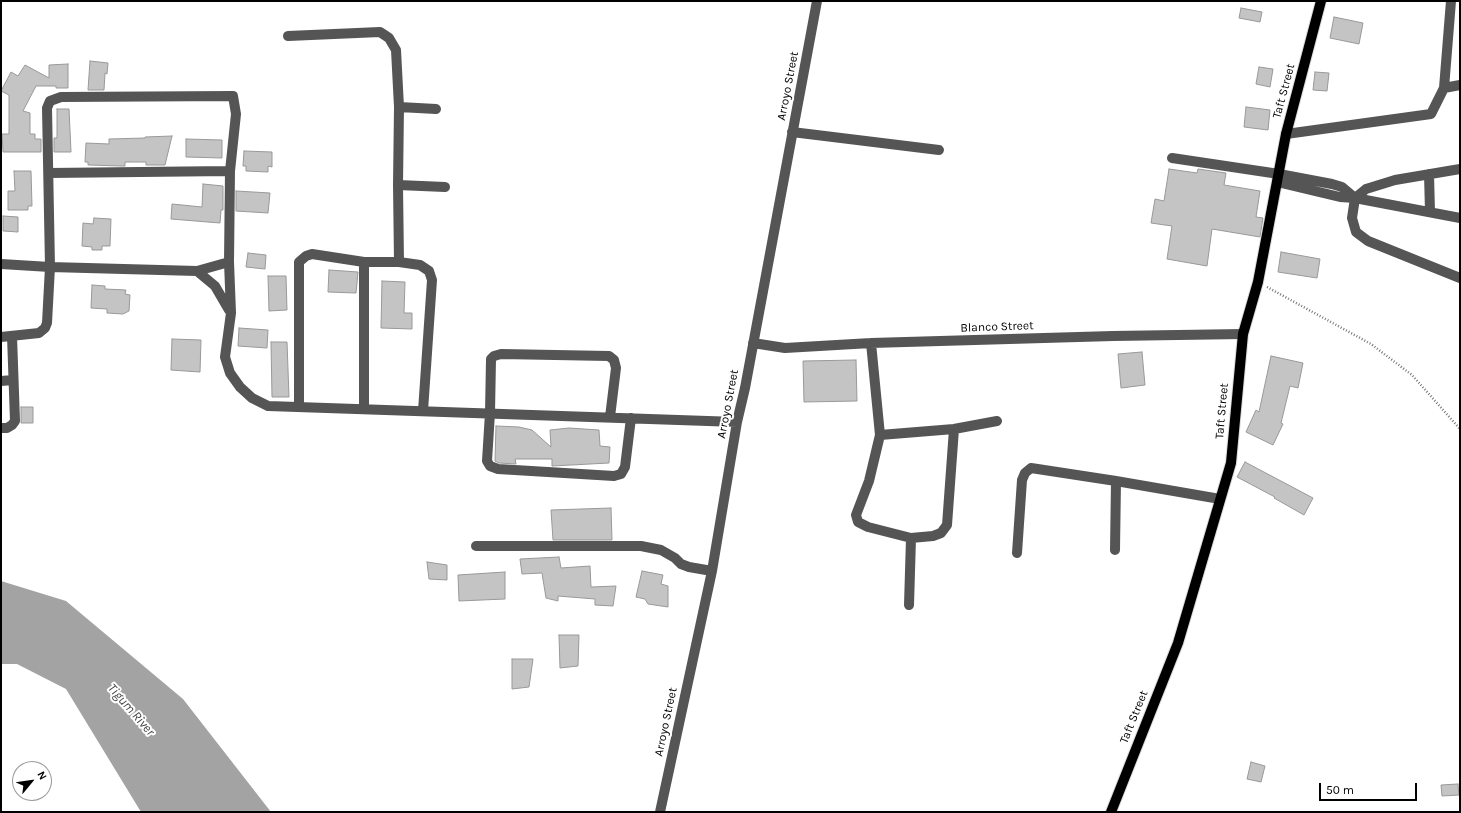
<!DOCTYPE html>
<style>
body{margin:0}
#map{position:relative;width:1461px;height:813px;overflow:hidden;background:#fff;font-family:Karla,sans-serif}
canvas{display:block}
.frame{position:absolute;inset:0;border:2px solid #000;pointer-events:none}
.north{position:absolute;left:12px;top:761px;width:40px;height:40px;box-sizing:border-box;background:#fff;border:1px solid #999;border-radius:50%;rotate:61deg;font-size:11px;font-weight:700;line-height:16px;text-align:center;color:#000}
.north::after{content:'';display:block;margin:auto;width:14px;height:18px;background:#000;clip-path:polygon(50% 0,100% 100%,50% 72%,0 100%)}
.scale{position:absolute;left:1319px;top:783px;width:98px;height:18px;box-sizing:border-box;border:2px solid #000;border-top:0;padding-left:5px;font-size:12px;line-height:14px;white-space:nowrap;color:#000;-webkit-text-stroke:3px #fff;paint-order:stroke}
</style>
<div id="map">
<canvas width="1461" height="813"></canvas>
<div class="frame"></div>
<div class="north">N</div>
<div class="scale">50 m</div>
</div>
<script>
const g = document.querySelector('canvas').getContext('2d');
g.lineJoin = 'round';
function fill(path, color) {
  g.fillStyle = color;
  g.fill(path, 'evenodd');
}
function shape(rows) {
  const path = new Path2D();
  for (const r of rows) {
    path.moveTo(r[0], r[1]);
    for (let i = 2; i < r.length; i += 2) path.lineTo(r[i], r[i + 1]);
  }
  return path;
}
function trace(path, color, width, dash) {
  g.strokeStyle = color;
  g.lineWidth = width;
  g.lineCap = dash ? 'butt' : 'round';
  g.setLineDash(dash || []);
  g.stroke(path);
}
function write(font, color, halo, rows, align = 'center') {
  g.font = font + ' Karla,sans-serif';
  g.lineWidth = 4;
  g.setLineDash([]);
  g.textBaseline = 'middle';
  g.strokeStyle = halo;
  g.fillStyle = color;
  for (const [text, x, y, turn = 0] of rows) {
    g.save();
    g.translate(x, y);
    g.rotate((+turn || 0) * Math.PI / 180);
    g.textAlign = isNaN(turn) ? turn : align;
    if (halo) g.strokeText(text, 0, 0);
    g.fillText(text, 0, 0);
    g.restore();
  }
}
fill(shape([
 [1,581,66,601,183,699,271,812,141,812,66,689,17,664,1,664]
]), '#a3a3a3');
const building = shape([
 [1241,8,1262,12,1260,22,1239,18,1241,8],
 [1334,17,1363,23,1359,44,1330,38,1334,17],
 [90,61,108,63,107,74,105,73,104,90,88,90,90,61],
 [68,64,68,88,56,88,56,86,36,86,23,111,30,113,30,134,35,134,35,139,41,139,41,152,3,152,2,134,9,134,9,95,1,91,11,72,18,76,25,65,49,78,49,65,68,64],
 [1259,67,1273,69,1270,87,1256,84,1259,67],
 [1315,72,1329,73,1327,91,1313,90,1315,72],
 [1246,107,1270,110,1268,130,1244,127,1246,107],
 [57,109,69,109,71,152,54,152,54,138,57,138,57,109],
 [172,136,165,165,146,165,146,162,125,162,125,166,122,166,88,165,88,162,85,162,86,143,109,144,109,139,145,138,145,137,172,136],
 [186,139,222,140,222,158,186,157,186,139],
 [244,151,272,152,272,167,268,166,268,172,246,171,246,166,243,166,244,151],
 [1169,169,1197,173,1198,169,1226,173,1224,185,1260,191,1256,217,1263,218,1260,237,1212,229,1207,266,1167,259,1172,226,1151,223,1155,199,1164,201,1169,169],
 [14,171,31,171,32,206,28,206,28,210,8,210,8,191,15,191,14,171],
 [203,184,223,186,223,210,221,210,220,223,171,219,172,204,202,207,203,184],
 [236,191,270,193,268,213,236,211,236,191],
 [3,216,18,217,18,232,3,231,3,216],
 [94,218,111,219,110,246,102,246,102,250,92,250,92,247,82,246,83,223,93,224,94,218],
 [1281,252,1320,259,1317,278,1278,272,1281,252],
 [248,253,266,255,265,269,246,267,248,253],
 [329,270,358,272,356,293,328,292,329,270],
 [268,276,286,276,287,310,269,311,268,276],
 [382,281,405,282,404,313,412,313,412,329,381,328,382,281],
 [92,285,105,286,105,289,126,290,125,294,130,295,129,311,123,314,107,313,107,309,91,308,92,285],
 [239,328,268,330,267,348,238,346,239,328],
 [172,339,201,340,200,372,171,370,172,339],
 [271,342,287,342,289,397,272,397,271,342],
 [1142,352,1145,385,1121,388,1118,354,1142,352],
 [1271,356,1303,363,1298,388,1290,386,1281,423,1283,424,1273,445,1246,432,1256,410,1259,412,1271,356],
 [856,360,857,401,804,402,803,361,856,360],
 [21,407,33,407,33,423,21,423,21,407],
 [496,426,519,427,532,430,551,447,550,430,569,428,599,430,600,446,610,447,609,463,552,466,552,459,515,459,516,464,499,463,495,461,496,426],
 [1245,462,1313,498,1304,515,1274,498,1275,497,1237,477,1245,462],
 [611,508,612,540,553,540,551,510,611,508],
 [559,557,561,568,590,566,591,587,616,586,613,606,595,605,595,599,558,596,558,601,546,598,542,573,522,574,520,559,559,557],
 [427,562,447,565,447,580,429,579,427,562],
 [642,571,663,575,661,584,668,586,668,607,648,604,645,599,636,597,642,571],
 [505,572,505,599,459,601,458,575,505,572],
 [559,635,579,635,578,666,560,668,559,635],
 [512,659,533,659,529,687,512,689,512,659],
 [1251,762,1265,766,1261,782,1247,779,1251,762],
 [1458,784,1459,795,1442,796,1441,785,1458,784]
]);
fill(building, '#c4c4c4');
trace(building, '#999', 1);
const major = shape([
 [1111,812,1178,643,1231,463,1243,334,1258,282,1286,134,1321,1]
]);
trace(major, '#dbdbdb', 12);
trace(shape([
 [1267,287,1371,344,1412,375,1460,429]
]), '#777', 2.5, [1, 2]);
trace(shape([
 [288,36,380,32,389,38,396,50,399,107,398,185,399,262],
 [1444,88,1451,1],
 [399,107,436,109],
 [792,132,939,150],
 [1286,134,1431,114,1444,88,1460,85],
 [1172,158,1279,174,1332,184,1342,187,1355,198],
 [1460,169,1395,180,1366,189,1355,198,1352,218,1356,232,1368,241,1460,278],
 [49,173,230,171],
 [1429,174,1430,212],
 [1277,182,1340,197,1355,198,1460,218],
 [398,185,445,187],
 [1,264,50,267,197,271,215,286,229,310],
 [197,271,229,262],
 [1,337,39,333,45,328,47,323,50,267,47,108,50,101,61,97,233,96,236,114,230,171,229,262,231,313,225,357,230,373,240,387,252,398,268,406,737,422],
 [753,343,785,348,871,343,1113,336,1243,334],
 [871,343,880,435,869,481,856,515,858,522,868,527,911,538,933,536,941,533,947,525,954,429],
 [1,381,13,380],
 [299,406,299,262,306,256,312,254,364,262,399,262,420,265,429,271,432,280,423,411],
 [364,408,364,262],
 [610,417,616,368,614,360,609,356,501,354,494,356,491,359,490,413,487,461,490,466,498,469,614,476,621,474,625,467,631,418],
 [1,428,7,428,12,425,15,421,12,336],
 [880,435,954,429,997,421],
 [476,546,641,546,661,550,675,558,681,564,689,567,712,571],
 [1115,550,1116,481],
 [1017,553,1022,480,1025,473,1031,468,1116,481,1220,499],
 [909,605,911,538],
 [660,812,712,571,737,422,745,388,817,1]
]), '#555', 10);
trace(major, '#000', 10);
write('12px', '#000', '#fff', [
 ["Arroyo Street",788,86,-79],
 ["Taft Street",1284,91,-75],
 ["Blanco Street",997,327,-2],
 ["Arroyo Street",728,404,-79],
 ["Taft Street",1222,411,-85],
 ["Taft Street",1134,717,-68],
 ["Arroyo Street",666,722,-78]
]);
write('italic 13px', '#444', '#fff', [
 ["Tigum River",131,710,49]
]);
</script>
